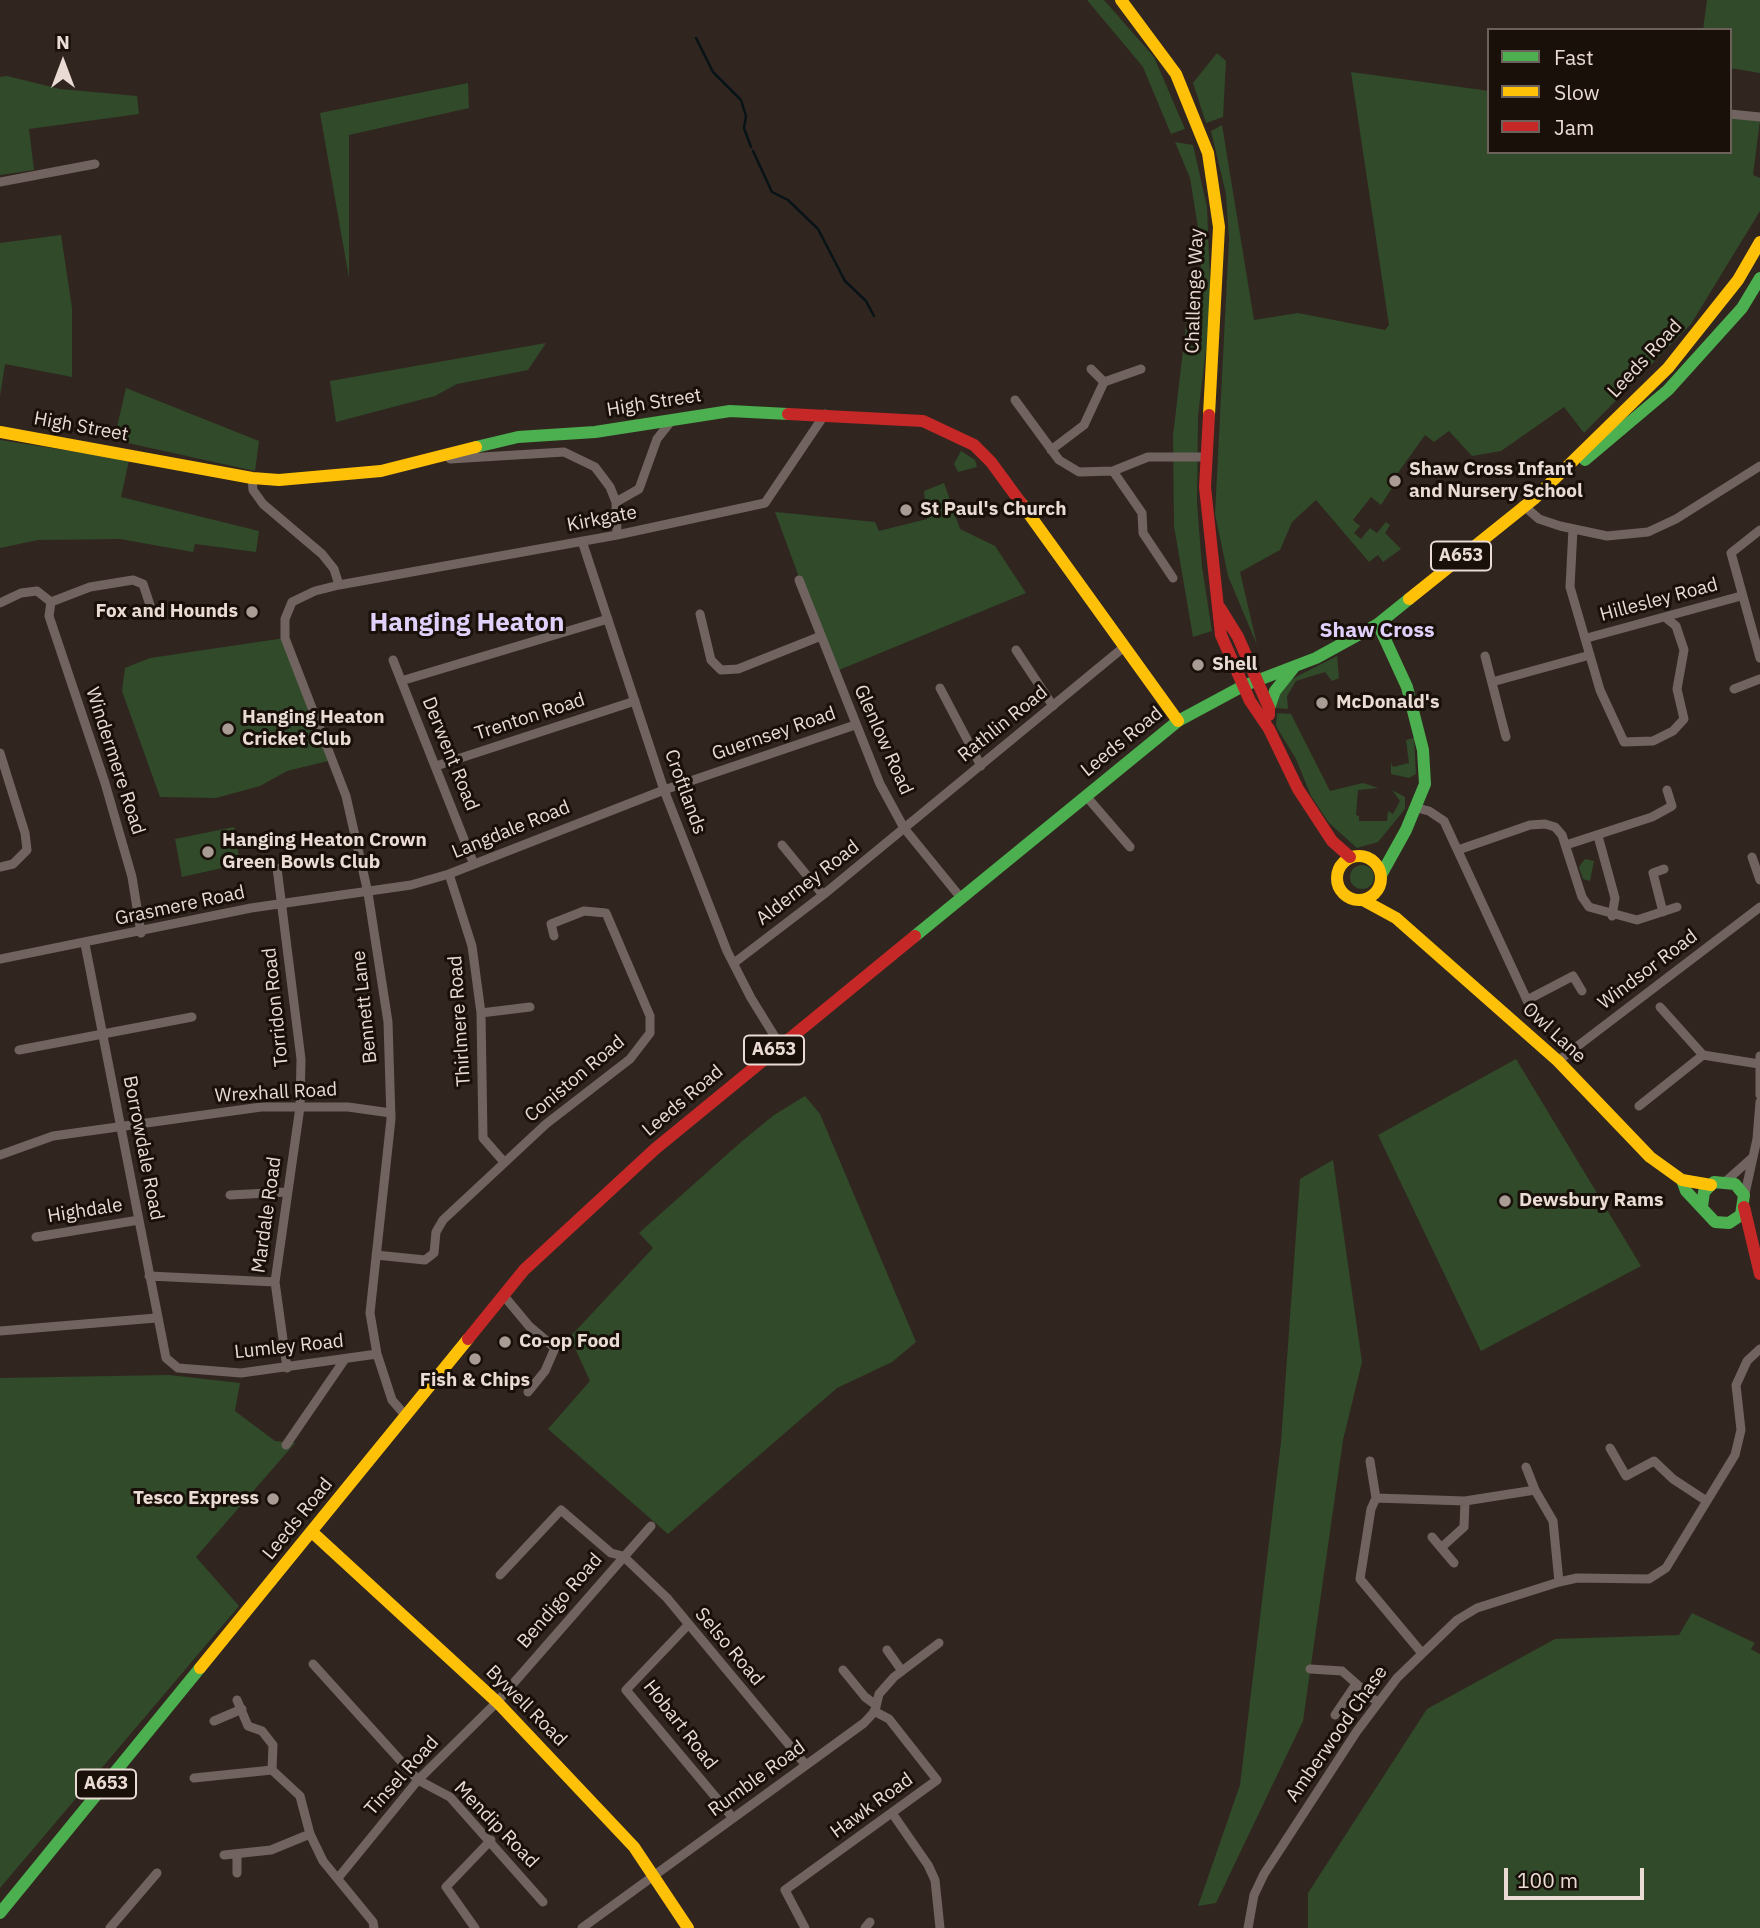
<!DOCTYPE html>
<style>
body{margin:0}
#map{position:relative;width:1760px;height:1928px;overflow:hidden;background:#31261f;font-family:"IBM Plex Sans",sans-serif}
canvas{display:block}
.legend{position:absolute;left:1487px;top:28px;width:245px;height:126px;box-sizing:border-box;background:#19100a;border:2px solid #6d625b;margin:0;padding:9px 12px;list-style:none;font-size:21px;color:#eadcd4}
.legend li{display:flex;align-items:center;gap:14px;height:35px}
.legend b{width:35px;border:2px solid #6d625b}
.north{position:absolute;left:28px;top:28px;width:70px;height:70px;-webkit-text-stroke:5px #19100a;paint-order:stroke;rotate:0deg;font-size:19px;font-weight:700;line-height:28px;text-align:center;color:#eadcd4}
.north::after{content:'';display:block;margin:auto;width:24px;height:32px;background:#eadcd4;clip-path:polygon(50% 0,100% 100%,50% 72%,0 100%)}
.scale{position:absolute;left:1504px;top:1868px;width:140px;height:32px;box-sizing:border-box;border:4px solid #eadcd4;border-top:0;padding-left:9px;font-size:21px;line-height:24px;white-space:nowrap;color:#eadcd4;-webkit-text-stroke:5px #19100a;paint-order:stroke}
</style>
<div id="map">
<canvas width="1760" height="1928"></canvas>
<ul class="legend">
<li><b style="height:9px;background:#4caf50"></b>Fast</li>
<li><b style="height:9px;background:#ffc107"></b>Slow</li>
<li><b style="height:9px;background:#c62828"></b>Jam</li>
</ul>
<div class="north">N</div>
<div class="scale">100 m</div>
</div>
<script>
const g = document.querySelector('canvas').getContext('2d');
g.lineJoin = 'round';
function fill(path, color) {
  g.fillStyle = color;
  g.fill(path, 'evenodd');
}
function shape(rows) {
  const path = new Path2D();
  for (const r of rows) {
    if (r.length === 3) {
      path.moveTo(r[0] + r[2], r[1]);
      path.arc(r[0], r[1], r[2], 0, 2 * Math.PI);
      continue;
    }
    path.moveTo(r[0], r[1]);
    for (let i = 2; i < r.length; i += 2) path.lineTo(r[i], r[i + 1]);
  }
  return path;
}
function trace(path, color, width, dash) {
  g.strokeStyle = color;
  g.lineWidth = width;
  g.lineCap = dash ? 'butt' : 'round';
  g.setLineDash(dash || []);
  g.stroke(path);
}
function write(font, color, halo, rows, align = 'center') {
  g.font = font + ' "IBM Plex Sans",sans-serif';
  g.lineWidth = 6;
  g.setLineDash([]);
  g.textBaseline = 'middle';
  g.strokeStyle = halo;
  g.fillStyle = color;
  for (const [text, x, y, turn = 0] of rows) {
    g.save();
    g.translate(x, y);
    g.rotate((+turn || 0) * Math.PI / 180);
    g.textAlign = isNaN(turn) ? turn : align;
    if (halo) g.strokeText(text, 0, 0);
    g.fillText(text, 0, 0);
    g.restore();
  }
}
fill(shape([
 [1087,0,1104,0,1154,57,1185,129,1171,134,1143,67],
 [1707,0,1760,0,1760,73,1730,68,1730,30,1703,30],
 [1217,53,1226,61,1223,117,1206,123,1193,83],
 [1351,72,1489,91,1489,152,1730,152,1730,118,1760,120,1753,175,1760,178,1760,211,1691,324,1584,433,1564,407,1501,451,1472,456,1449,431,1434,442,1425,435,1395,477,1394,485,1381,505,1371,497,1353,520,1360,526,1354,533,1361,539,1370,528,1377,533,1386,522,1390,525,1385,533,1401,549,1383,562,1378,555,1369,562,1316,500,1292,522,1280,550,1240,572,1257,645,1228,576,1215,514,1229,239,1226,194,1211,131,1222,125,1254,320,1298,313,1385,330,1389,325],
 [7,76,60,89,137,96,139,114,29,129,34,170,0,175,0,77],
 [468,83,469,108,349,135,349,278,320,113],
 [1175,142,1193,145,1207,207,1211,307,1198,416,1197,503,1202,567,1212,631,1193,637,1174,526,1173,436,1187,316,1203,258,1190,178],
 [61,235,72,308,72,377,5,364,0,396,0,243],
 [546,343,528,370,457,384,435,396,336,422,330,381],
 [126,388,259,441,255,471,114,440],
 [0,440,129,460,121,497,259,531,256,552,195,544,193,552,120,539,38,540,0,548],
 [961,451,975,460,977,467,958,472,954,464],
 [944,483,960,529,995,546,1026,593,834,672,775,512,875,522,879,531,927,519,924,491],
 [285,638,332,760,287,771,260,786,216,798,160,797,122,691,125,668,150,658],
 [1337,656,1339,678,1332,681,1325,672,1296,681,1287,696,1288,709,1275,708,1279,693,1290,680],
 [1277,713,1291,714,1330,791,1363,783,1378,788,1358,790,1356,815,1359,816,1359,821,1387,821,1388,811,1393,814,1400,801,1392,790,1405,797,1405,809,1378,842,1357,848,1329,823,1311,796,1296,759,1276,726],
 [1414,738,1416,774,1409,778,1391,774,1391,762,1393,767,1409,763,1406,740],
 [234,827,240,864,182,877,175,839],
 [1585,859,1594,861,1590,881,1583,879,1579,867],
 [1362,877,12],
 [1516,1059,1641,1266,1481,1351,1378,1135],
 [805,1096,820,1114,916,1342,892,1362,837,1388,668,1534,548,1429,590,1381,570,1337,653,1248,639,1233,741,1142,774,1115],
 [1333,1160,1362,1362,1343,1440,1303,1721,1216,1903,1198,1906,1240,1785,1281,1442,1300,1179],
 [169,1375,240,1383,235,1411,275,1441,295,1443,196,1557,239,1606,0,1888,0,1378],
 [1692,1613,1755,1643,1751,1649,1760,1654,1760,1928,1308,1928,1308,1893,1427,1709,1555,1639,1679,1635]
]), '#304a2a');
trace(shape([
 [696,38,713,72,741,100,746,116,744,128,751,147],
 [753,151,772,192,788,200,818,229,845,281,866,301,874,316]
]), '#081317', 2.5);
trace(shape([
 [1730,114,1760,117],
 [0,182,95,164],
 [1091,369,1104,382],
 [1015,400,1059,460,1079,472,1113,471,1148,457,1206,457],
 [1051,450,1084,425,1104,382,1141,369],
 [450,459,564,452,595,467,610,487,616,502,617,535],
 [1113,471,1142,513,1143,533,1173,578],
 [252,478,253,490,263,504,322,554,334,569,339,585],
 [616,502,639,489,657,439,672,420],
 [1523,505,1539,519,1560,526,1607,536,1648,532,1676,519,1760,466],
 [1573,529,1570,587,1600,690,1624,742,1653,741,1673,731,1684,719,1677,689,1684,650,1676,626,1665,617],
 [1760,530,1731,553,1760,658],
 [582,541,664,790,727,951,751,998,780,1045],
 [799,580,880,784,904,828,961,898],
 [51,602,49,616,105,783,132,877,141,933],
 [51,602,90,587,133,580,143,584,153,614],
 [0,603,21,593,37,591,51,602],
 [700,614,711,660,721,670,738,669,821,636],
 [1587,638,1741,596],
 [1016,650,1053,706],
 [1485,656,1506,737],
 [393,660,473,862],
 [401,681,608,619],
 [1492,682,1590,655],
 [940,688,981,766],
 [1734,689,1760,679],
 [0,753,25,833,27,850,13,864,0,867],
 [436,766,635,701],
 [1086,796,1130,847],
 [1417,808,1429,811,1444,821,1532,1011],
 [1598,836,1615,898,1612,916],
 [782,845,823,895],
 [1566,845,1652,817,1672,806,1667,790],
 [1458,850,1530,825,1545,824,1555,827,1562,835,1582,897,1589,907,1637,920,1677,907],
 [1752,857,1760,880],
 [277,868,301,1059,300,1107,275,1282,287,1368],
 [449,874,472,946,481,1013,483,1138,504,1162],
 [1663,912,1653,873,1664,869],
 [85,944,166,1358,178,1368,241,1373,377,1354],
 [0,959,251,908,411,885,449,874,664,790,855,725],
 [734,963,823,895,1124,647],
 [1527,1000,1573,976,1582,991],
 [1660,1007,1703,1055,1759,1064],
 [481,1013,530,1007],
 [19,1050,192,1017],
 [1760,1056,1760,1095],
 [1558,1061,1760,907],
 [1639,1106,1703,1055],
 [0,1155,53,1136,261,1107,348,1107,391,1113],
 [1726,1181,1753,1157],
 [230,1195,287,1192],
 [1744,1198,1757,1139,1760,1102],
 [36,1237,139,1220],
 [376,1255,425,1260,434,1253,436,1232,443,1220,546,1124,630,1059,650,1033,650,1016,606,913,584,911,551,924,554,936],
 [149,1276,275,1282],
 [504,1296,529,1326,555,1348,545,1371,528,1392],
 [0,1331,156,1318],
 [405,1415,392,1400,377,1354,370,1313,391,1119,388,1022,368,893,346,796,285,638,285,619,292,602,315,591,339,585,617,535,765,503,825,414],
 [286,1445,345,1359],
 [1610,1448,1626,1476,1654,1461,1673,1479,1705,1500],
 [1370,1461,1376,1498],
 [1526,1467,1535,1490],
 [1432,1537,1454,1563],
 [1442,1547,1464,1527,1465,1501],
 [623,1556,667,1598,805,1764],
 [500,1575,561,1510,611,1553,623,1556],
 [688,1625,626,1690,733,1818],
 [887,1650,902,1671],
 [1421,1652,1360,1579,1371,1509,1376,1498,1465,1501,1535,1490,1553,1521,1559,1582],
 [313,1664,418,1780,450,1797,543,1902],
 [1310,1669,1342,1671,1377,1702],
 [843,1670,865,1697,876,1705],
 [237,1700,248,1726,262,1731,273,1745,272,1770,300,1796,310,1834,323,1861,373,1922,374,1928],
 [1335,1715,1356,1684],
 [214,1721,242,1709],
 [194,1778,272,1770],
 [892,1813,928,1865,935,1880,940,1928],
 [237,1854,237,1873],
 [224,1855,271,1850,310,1834],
 [338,1878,418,1780,497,1702,651,1526],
 [110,1928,157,1873],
 [475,1928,446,1887,491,1840],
 [582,1928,864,1723,875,1711,879,1694,894,1677,939,1643],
 [805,1928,785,1890,937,1780,889,1719,874,1711],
 [865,1928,870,1922],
 [1248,1928,1254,1895,1264,1874,1357,1731,1397,1678,1457,1620,1477,1608,1559,1582,1577,1578,1649,1579,1666,1568,1735,1455,1741,1430,1736,1385,1747,1361,1760,1349]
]), '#716460', 9);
trace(shape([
 [476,447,518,437,595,432,730,411,788,414],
 [1585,460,1668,390,1742,308,1760,278],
 [1378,624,1407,687,1423,750,1425,784,1406,830,1381,875],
 [1269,708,1275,691,1295,666],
 [915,936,1178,721,1243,686,1316,658,1378,624,1409,599],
 [1682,1180,1686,1191,1715,1222,1729,1223,1741,1215,1744,1195,1735,1184,1714,1182,1704,1192,1702,1207],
 [0,1913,200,1668]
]), '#4caf50', 12);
trace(shape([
 [1121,0,1176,74,1208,153,1219,227,1209,415],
 [0,432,252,478,279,480,381,471,476,447],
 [1021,503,1178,721],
 [1409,599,1535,498,1668,368,1738,280,1760,242],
 [1359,878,22],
 [1363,900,1396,918,1558,1061,1650,1157,1682,1180,1711,1185],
 [312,1532,497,1702,634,1847,688,1928],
 [200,1668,468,1339]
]), '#ffc107', 12);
trace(shape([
 [788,414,923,421,974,445,991,462,1021,503],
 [1209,415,1205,487,1221,635,1250,701,1269,729,1298,789,1332,841,1350,857],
 [1220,608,1238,637,1269,708,1269,715],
 [1744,1207,1760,1274],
 [468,1339,524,1270,655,1149,915,936]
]), '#c62828', 12);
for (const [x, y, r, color] of [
 [1395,481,7,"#a99c95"],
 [906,510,7,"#a99c95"],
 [252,612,7,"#a99c95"],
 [1198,665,7,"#a99c95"],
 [1322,703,7,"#a99c95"],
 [228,729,7,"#a99c95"],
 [208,852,7,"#a99c95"],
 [1505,1201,7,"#a99c95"],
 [505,1342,7,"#a99c95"],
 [475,1359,7,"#a99c95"],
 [273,1499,7,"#a99c95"]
]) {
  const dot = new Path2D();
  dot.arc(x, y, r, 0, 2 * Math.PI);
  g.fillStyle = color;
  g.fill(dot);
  trace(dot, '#19100a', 2.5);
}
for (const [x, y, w] of [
 [1461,556,60],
 [774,1050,60],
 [106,1784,60]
]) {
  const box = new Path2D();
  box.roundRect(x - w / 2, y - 14.5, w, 29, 5);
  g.fillStyle = '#19100a';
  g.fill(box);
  trace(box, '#eadcd4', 2);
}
write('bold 18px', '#eadcd4', null, [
 ["A653",1461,556],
 ["A653",774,1050],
 ["A653",106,1784]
]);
write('19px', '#eadcd4', '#19100a', [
 ["Challenge Way",1195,291,-88],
 ["Leeds Road",1645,359,-47],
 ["High Street",654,403,-9],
 ["High Street",81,427,10],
 ["Kirkgate",602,519,-11],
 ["Hillesley Road",1659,600,-15],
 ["Trenton Road",530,717,-18],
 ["Rathlin Road",1003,724,-39],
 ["Guernsey Road",774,734,-19],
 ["Glenlow Road",883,740,66],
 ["Leeds Road",1122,742,-39],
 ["Derwent Road",450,754,68],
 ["Windermere Road",115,761,72],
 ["Croftlands",685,792,70],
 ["Langdale Road",511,830,-22],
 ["Alderney Road",808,883,-38],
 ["Grasmere Road",180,906,-12],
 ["Windsor Road",1648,970,-37],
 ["Torridon Road",276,1007,-96],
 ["Bennett Lane",365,1007,-96],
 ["Thirlmere Road",460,1021,-94],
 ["Owl Lane",1554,1033,43],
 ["Coniston Road",575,1079,-40],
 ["Wrexhall Road",276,1093,-3],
 ["Leeds Road",683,1101,-40],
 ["Borrowdale Road",143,1148,79],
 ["Highdale",85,1211,-9],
 ["Mardale Road",267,1215,-82],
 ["Lumley Road",289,1347,-6],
 ["Leeds Road",298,1519,-51],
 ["Bendigo Road",560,1601,-49],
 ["Selso Road",729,1647,50],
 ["Bywell Road",526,1706,45],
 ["Hobart Road",680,1725,52],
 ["Amberwood Chase",1337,1734,-55],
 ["Tinsel Road",402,1776,-48],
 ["Rumble Road",757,1779,-36],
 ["Hawk Road",872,1806,-36],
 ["Mendip Road",496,1825,46]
]);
write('bold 19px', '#eadcd4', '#19100a', [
 ["Shaw Cross Infant",1409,470],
 ["and Nursery School",1409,492],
 ["St Paul's Church",920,510],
 ["Fox and Hounds",238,612,"right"],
 ["Shell",1212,665],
 ["McDonald's",1336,703],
 ["Hanging Heaton",242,718],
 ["Cricket Club",242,740],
 ["Hanging Heaton Crown",222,841],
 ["Green Bowls Club",222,863],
 ["Dewsbury Rams",1519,1201],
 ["Co-op Food",519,1342],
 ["Fish & Chips",475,1381,"center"],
 ["Tesco Express",259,1499,"right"]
], 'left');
write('bold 21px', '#e0d1fc', '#19100a', [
 ["Shaw Cross",1377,631]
]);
write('bold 26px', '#e0d1fc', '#19100a', [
 ["Hanging Heaton",467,623]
]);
</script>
